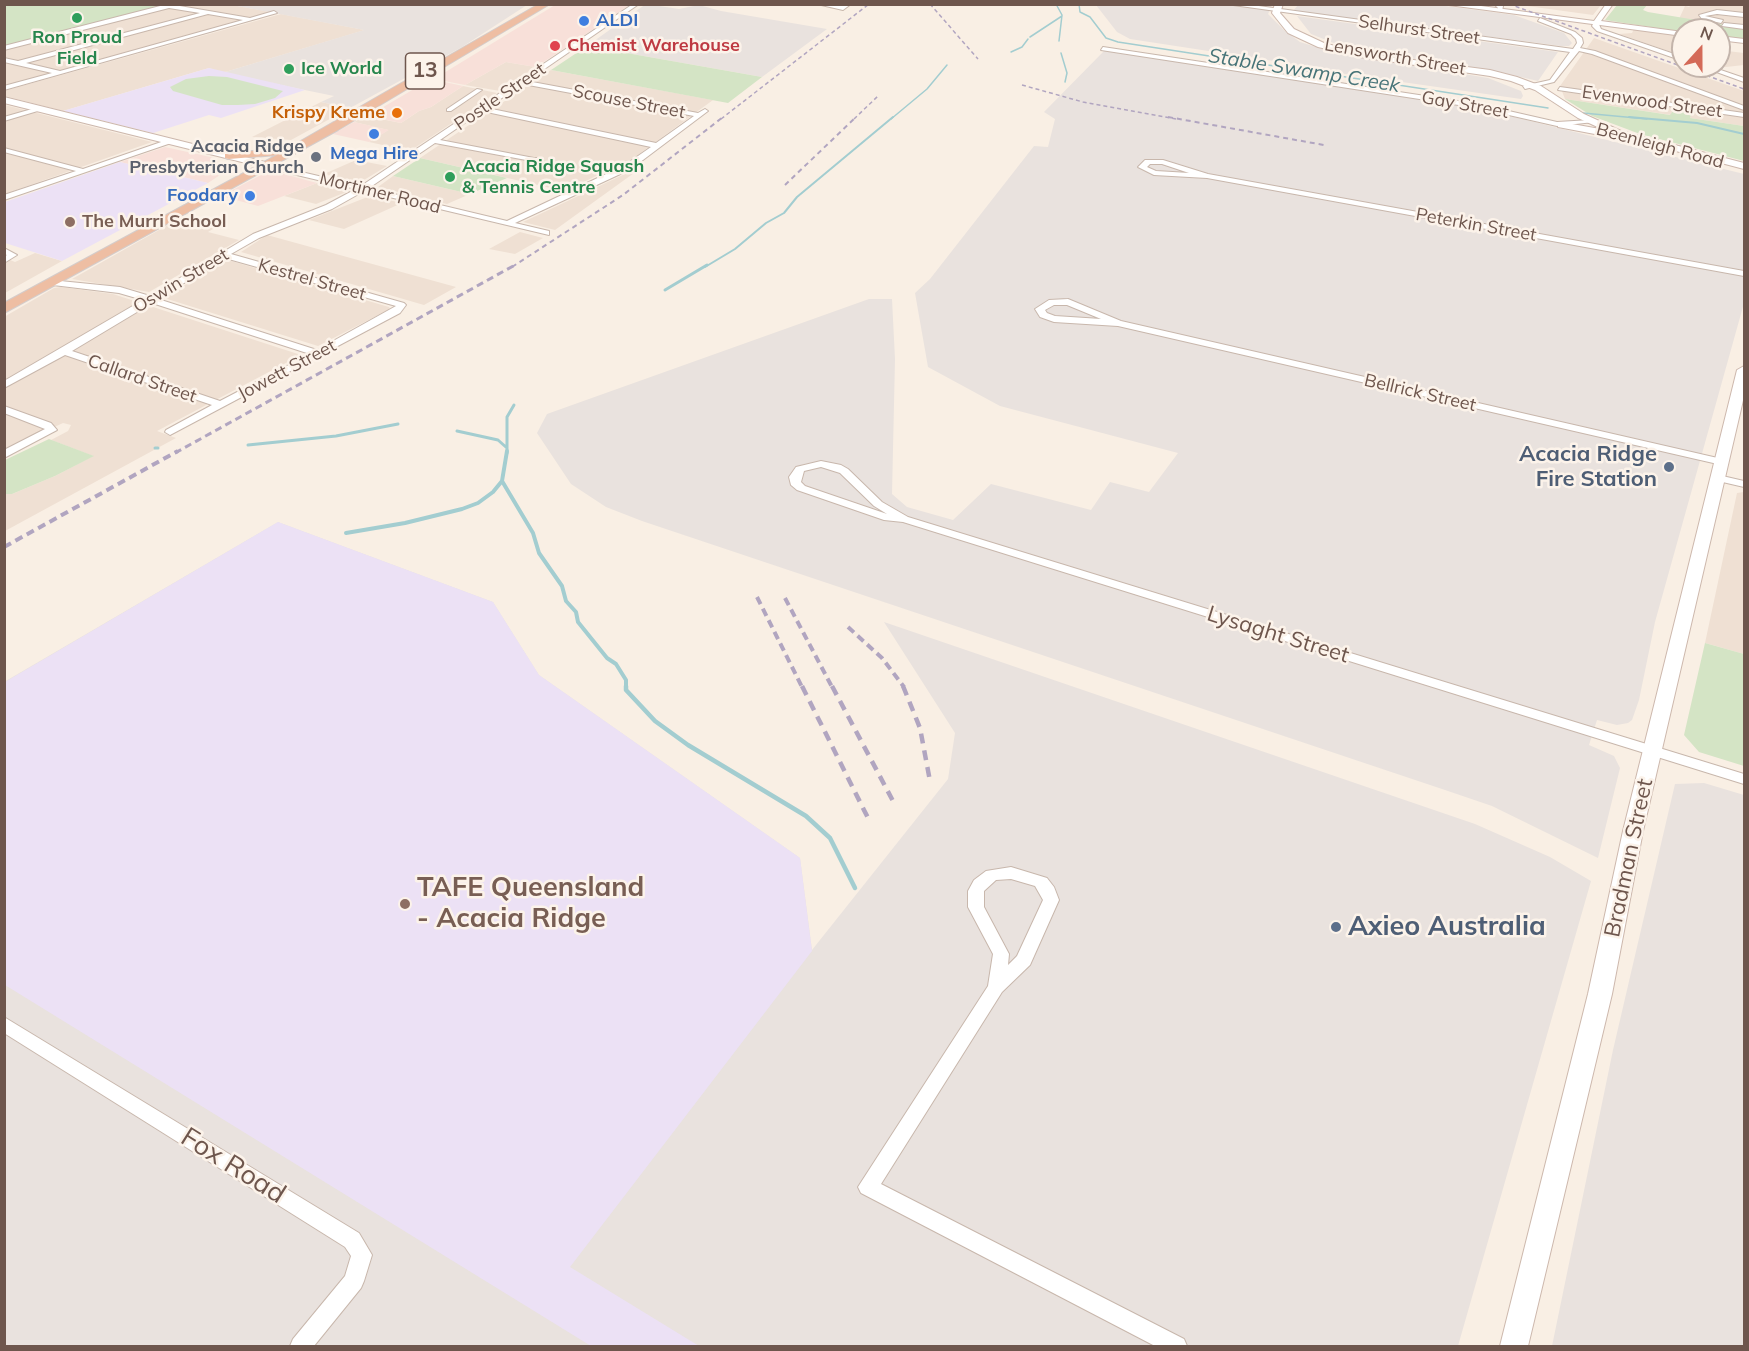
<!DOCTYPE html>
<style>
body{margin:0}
#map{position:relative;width:1749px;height:1351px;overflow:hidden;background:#f9efe4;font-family:Mulish,sans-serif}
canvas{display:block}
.frame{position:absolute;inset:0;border:6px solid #6e564d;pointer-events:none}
.north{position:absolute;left:1671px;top:18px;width:60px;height:60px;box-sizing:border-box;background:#fcf3ea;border:2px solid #c3b4ab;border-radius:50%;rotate:21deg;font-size:16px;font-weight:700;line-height:24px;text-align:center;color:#6e564d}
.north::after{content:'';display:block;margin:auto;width:21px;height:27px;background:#d46a58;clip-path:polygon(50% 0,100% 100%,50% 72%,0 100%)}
</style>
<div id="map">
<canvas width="1749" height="1351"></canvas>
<div class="frame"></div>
<div class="north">N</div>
</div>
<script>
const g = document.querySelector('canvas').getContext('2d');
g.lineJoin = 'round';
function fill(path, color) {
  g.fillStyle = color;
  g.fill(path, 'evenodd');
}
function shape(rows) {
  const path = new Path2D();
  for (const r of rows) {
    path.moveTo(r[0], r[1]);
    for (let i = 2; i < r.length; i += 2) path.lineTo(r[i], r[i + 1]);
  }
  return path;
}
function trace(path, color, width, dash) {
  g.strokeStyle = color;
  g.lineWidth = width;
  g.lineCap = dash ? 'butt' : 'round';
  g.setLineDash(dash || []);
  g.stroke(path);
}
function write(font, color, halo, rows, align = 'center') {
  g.font = font + ' Mulish,sans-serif';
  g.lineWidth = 5;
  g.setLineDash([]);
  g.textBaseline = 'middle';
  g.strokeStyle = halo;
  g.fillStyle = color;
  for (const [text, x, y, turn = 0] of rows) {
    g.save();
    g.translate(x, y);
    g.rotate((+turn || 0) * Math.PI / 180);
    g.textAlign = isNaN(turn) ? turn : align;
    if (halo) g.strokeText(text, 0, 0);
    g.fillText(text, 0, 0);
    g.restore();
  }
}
fill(shape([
 [1732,4,1744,6,1744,26,1679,19,1685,6,1689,7,1691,5],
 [162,5,232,5,271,12,5,86,5,46],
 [1520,5,1600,4,1601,5,1593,15],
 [281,14,365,30,222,73,209,68,63,111,5,96,4,91],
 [1634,29,1683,36,1683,56,1619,34,1632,33],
 [1594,38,1744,91,1744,126,1690,118,1693,110,1675,108,1671,115,1565,99,1560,86],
 [1719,50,1744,53,1744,65,1717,68,1710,66,1719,66,1719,58,1722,57,1719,56],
 [506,62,536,67,500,91,465,85],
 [551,70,713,100,631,160,564,191,420,158],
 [463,86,497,93,410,151,369,142,388,130,354,122,366,116,401,123,419,111,431,107],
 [321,102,350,108,291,140,252,137],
 [5,105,152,142,5,194],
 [356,160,387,166,359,183,324,174],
 [629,172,634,173,555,230,523,222],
 [393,176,470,194,447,204,378,187],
 [317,183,349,191,316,204,284,196],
 [370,196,402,203,344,229,309,220],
 [175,221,218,226,208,232,239,240,149,292,72,279],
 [520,232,543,238,515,254,489,249],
 [267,235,456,287,424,305,241,252],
 [35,253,62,261,5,293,5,258,15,262],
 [231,261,389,307,390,309,318,346,164,298,222,262],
 [61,287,113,294,301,355,157,431,176,438,5,531,5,494,12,494,55,476,93,456,51,440,68,431,71,425,63,423,5,450,4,317,54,288],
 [1744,492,1744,654,1705,643,1737,493]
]), '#efe0d3');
fill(shape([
 [605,4,628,6,536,67,506,62,465,85,434,79,555,5],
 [431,79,463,86,431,107,419,111,401,123,368,116],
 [354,122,389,130,369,142,333,134],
 [165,147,215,158,226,171,208,183,120,162],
 [268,174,284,174,317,183,258,206,221,196,261,175]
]), '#f8e0d9');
fill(shape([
 [646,4,679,9,699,5,721,11,827,29,762,77,587,46],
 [232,5,527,5,462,47,350,108,321,102,334,96,222,73,364,30],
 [1096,5,1272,5,1268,14,1285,31,1300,42,1332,52,1488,78,1521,91,1523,96,1521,99,1311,69,1313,67,1130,39,1117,32],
 [1298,5,1431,4,1514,15,1564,33,1572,43,1569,46,1561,46,1293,11],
 [1297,16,1558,52,1538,81,1495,71,1354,51,1311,34],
 [1104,51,1478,108,1744,174,1744,303,1655,622,1639,700,1632,720,1628,723,1617,725,1597,720,1589,745,1614,756,1620,768,1598,858,1492,806,1445,790,642,521,606,507,571,484,537,433,547,414,869,299,892,299,895,359,892,494,907,507,953,520,991,484,1091,510,1110,482,1149,492,1178,453,1000,406,928,367,915,293,930,279,1034,146,1048,147,1055,119,1044,112],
 [278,522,493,602,539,675,800,858,812,950,948,779,955,733,884,622,1475,824,1550,857,1591,881,1458,1346,5,1346,4,682],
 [1704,783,1744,795,1744,1346,1552,1346,1613,1050,1675,784]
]), '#e9e2de');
fill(shape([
 [209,68,305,90,221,118,209,115,153,133,63,111],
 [120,162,208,183,62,261,5,243,5,202],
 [278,522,493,602,539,675,800,858,812,951,570,1267,699,1346,591,1346,5,985,5,682]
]), '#ece1f5');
fill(shape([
 [5,5,162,5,5,46],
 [1617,5,1647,5,1643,10,1648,12,1744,28,1744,39,1719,36,1719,30,1683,32,1605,20],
 [587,46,762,77,728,103,551,70],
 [209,76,227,77,283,91,275,98,255,104,238,105,222,105,173,91,170,87,186,79],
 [1565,99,1670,115,1675,108,1693,110,1690,118,1744,126,1744,161,1640,134,1592,116],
 [420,158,507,178,470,194,393,176],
 [49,439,94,456,55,476,12,494,5,494,5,460],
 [1705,643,1744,654,1744,766,1699,752,1684,735]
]), '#d4e4c5');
trace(shape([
 [1056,4,1062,15,1059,41],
 [1079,4,1080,12,1090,17,1106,38,1118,42,1548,108],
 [1030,37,1062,16],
 [1011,52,1022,47,1028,39],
 [1061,53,1067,73,1065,82],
 [1583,113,1647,119],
 [891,119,927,89,947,65]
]), '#a3cdd0', 1.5);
trace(shape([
 [1629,117,1697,123,1744,134],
 [705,267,735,249,766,223,784,213,797,197,893,117]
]), '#a3cdd0', 2);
trace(shape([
 [665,290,707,265],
 [457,431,498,440,507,448],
 [248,445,336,436,398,424],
 [155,448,158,448],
 [507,453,507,417,514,405]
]), '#a3cdd0', 3);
trace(shape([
 [507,451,502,481,533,533,539,553,562,586,566,601,576,612,578,622,607,658,616,664,626,680,626,687],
 [346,533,405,523,462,509,478,503,493,492,502,481]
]), '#a3cdd0', 4);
trace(shape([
 [626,686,626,690,655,721,688,745,806,816,830,838,855,888]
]), '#a3cdd0', 4.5);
const minor = shape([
 [168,4,250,18,274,11,277,13,4,90,4,86,52,73,4,62,4,58,18,61,200,13,169,8,4,50,4,46,168,4],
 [208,14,243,20,60,71,26,63,208,14],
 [633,4,639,4,527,81,698,113,705,109,708,111,631,169,515,223,549,231,549,235,364,191,332,209,259,238,231,254,404,303,406,305,400,313,170,435,165,432,166,430,212,405,65,355,4,388,4,381,143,300,119,293,53,285,49,282,50,280,120,287,150,296,253,234,326,205,356,189,263,167,263,163,361,186,633,4],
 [523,84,694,116,656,143,487,108,523,84],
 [482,111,651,147,625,165,507,221,369,188,435,143,537,162,537,158,534,158,440,140,482,111],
 [225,258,396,306,317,350,158,299,225,258],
 [152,303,310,354,220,401,72,351,152,303],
 [817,4,842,6,851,4,843,10,817,4],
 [1226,4,1244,4,1573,49,1577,43,1576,39,1571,34,1538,21,1540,18,1575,32,1582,38,1583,43,1580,48,1595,51,1744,106,1744,110,1592,54,1579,51,1554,82,1525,89,1523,86,1550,80,1570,52,1226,4],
 [1494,4,1503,6,1502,11,1498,11,1498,8,1494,4],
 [1717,10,1744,13,1744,17,1717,14,1705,16,1723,20,1721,23,1702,19,1699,15,1717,10],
 [1594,22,1598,22,1601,29,1683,57,1683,61,1597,31,1592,26,1594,22],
 [1724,23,1744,25,1744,29,1722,26,1724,23],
 [1103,47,1478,104,1557,122,1591,120,1594,122,1557,126,1478,108,1101,50,1103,47],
 [1700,66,1709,66,1744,78,1744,82,1700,66],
 [1560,87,1744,113,1744,117,1558,90,1560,87],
 [477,89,482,90,451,111,447,111,447,109,477,89],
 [39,107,41,110,4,121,4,117,39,107],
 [167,140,174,142,4,200,4,195,76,171,4,152,4,148,83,169,167,140],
 [1145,160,1163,160,1208,174,1744,271,1744,276,1207,178,1154,175,1138,167,1145,160],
 [1150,164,1162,164,1189,173,1156,171,1147,167,1150,164],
 [4,248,17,255,4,263,4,257,7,255,4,254,4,248],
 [1068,299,1121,321,1722,459,1727,462,1722,465,1118,326,1054,322,1040,317,1035,309,1049,300,1068,299],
 [1054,305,1067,305,1101,319,1055,316,1047,313,1045,310,1054,305],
 [4,406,51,423,57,430,4,458,4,450,45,429,4,413,4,406],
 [821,461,841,465,848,469,882,502,908,517,1744,774,1744,784,903,522,884,520,797,490,791,485,789,477,796,467,821,461],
 [821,467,840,473,874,506,887,514,805,486,801,482,804,471,821,467],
 [1718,475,1744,481,1744,487,1714,480,1714,476,1718,475],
 [1011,867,1047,878,1054,887,1059,900,1030,965,1002,992,881,1184,1184,1339,1187,1346,1155,1346,861,1193,858,1187,988,986,993,954,968,907,968,891,974,880,986,871,1011,867],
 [1011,879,1035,886,1043,900,1017,956,1008,965,1009,954,984,907,984,891,996,880,1011,879],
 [4,1017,359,1233,372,1255,364,1281,361,1288,314,1346,290,1346,293,1339,345,1276,351,1256,345,1247,4,1033,4,1017]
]);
const secondary = shape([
 [1275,4,1283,4,1280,13,1294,29,1324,43,1360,53,1490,70,1517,77,1541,86,1584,114,1621,131,1744,163,1744,169,1615,135,1578,118,1535,90,1511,81,1490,76,1360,57,1318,47,1288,33,1272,13,1275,4],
 [1441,4,1466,4,1594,21,1606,4,1613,4,1601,21,1683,32,1683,36,1441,4],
 [1719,36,1744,39,1744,43,1719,40,1719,36],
 [4,97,269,163,271,165,266,168,4,103,4,97],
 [1561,122,1600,129,1605,132,1600,135,1558,127,1558,123,1561,122],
 [1744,366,1744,396,1643,831,1612,994,1528,1346,1500,1346,1588,994,1623,831,1737,370,1744,366]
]);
const trunk = shape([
 [539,4,550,4,338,130,4,313,4,303,277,155,229,159,225,158,225,154,280,148,285,150,539,4]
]);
trace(minor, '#c8b7ac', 2);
trace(secondary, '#cdb8ad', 2);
trace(trunk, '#d4ccca', 2);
fill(minor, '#fff');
fill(secondary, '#fff');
fill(trunk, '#eebea3');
trace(shape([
 [930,4,978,59],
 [1509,4,1744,89],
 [1022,85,1083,102,1176,119],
 [721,119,869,4],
 [854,119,878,96]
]), '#b1a5c0', 1.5, [4, 3]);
trace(shape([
 [1168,117,1324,145],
 [785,185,856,117],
 [512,267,623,195,723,117]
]), '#b1a5c0', 2, [5, 4]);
trace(shape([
 [175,453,515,265]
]), '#b1a5c0', 3, [7, 4.5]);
trace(shape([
 [4,547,178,451],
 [757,597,802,687],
 [785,598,832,687],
 [848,627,882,658,904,687]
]), '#b1a5c0', 4, [8, 5]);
trace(shape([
 [802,686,869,820],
 [832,686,893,801],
 [903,686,920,728,930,781]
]), '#b1a5c0', 4.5, [10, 7]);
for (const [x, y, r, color] of [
 [77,18,6,"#2e9e5b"],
 [584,21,6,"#3f7fe0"],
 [555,46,6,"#e0444e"],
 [289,69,6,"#2e9e5b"],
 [397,113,6,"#e8710a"],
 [374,134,6,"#3f7fe0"],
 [316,157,6,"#6b7280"],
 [450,177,6,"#2e9e5b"],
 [250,196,6,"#3f7fe0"],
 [70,222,6,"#8d6e63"],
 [1669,467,6,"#5c6f8a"],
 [405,904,6,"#8d6e63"],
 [1336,927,6,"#5c6f8a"]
]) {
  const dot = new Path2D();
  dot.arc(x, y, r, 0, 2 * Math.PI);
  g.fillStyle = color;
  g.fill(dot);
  trace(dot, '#fcf3ea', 2);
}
write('bold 18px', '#366cbe', '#fcf3ea', [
 ["ALDI",596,21],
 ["Mega Hire",374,154,"center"],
 ["Foodary",238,196,"right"]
], 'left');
write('18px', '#6e564d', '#fcf3ea', [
 ["Selhurst Street",1419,30,8],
 ["Lensworth Street",1395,57,10],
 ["Postle Street",500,97,-34],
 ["Scouse Street",629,102,11],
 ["Evenwood Street",1652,102,8],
 ["Gay Street",1465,105,10],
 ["Beenleigh Road",1660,146,15],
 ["Mortimer Road",380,193,14],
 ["Peterkin Street",1476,225,10],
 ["Kestrel Street",312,280,16],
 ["Oswin Street",181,281,-31],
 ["Jowett Street",287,370,-28],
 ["Callard Street",142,379,19],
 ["Bellrick Street",1420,393,13]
]);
write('bold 18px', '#27864d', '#fcf3ea', [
 ["Ron Proud",77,38,"center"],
 ["Field",77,59,"center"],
 ["Ice World",301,69],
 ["Acacia Ridge Squash",462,167],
 ["& Tennis Centre",462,188]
], 'left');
write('bold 18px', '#be3a42', '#fcf3ea', [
 ["Chemist Warehouse",567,46]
], 'left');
write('bold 18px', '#c56008', '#fcf3ea', [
 ["Krispy Kreme",385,113]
], 'right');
write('bold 18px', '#5b616d', '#fcf3ea', [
 ["Acacia Ridge",304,147],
 ["Presbyterian Church",304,168]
], 'right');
write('bold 18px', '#785e54', '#fcf3ea', [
 ["The Murri School",82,222]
], 'left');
write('italic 20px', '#477478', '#fcf3ea', [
 ["Stable Swamp Creek",1304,71,9]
]);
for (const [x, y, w] of [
 [425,71,39]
]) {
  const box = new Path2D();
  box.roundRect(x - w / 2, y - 18, w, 36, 4.5);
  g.fillStyle = '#fcf3ea';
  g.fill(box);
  trace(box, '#6e564d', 1.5);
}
write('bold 21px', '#6e564d', null, [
 ["13",425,71]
]);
write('bold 22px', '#4e5e75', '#fcf3ea', [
 ["Acacia Ridge",1657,454],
 ["Fire Station",1657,479]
], 'right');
write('22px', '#6e564d', '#fcf3ea', [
 ["Lysaght Street",1278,635,17],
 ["Bradman Street",1629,858,-78]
]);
write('bold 27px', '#785e54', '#fcf3ea', [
 ["TAFE Queensland",417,888],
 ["- Acacia Ridge",417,919]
], 'left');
write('bold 27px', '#4e5e75', '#fcf3ea', [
 ["Axieo Australia",1348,927]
], 'left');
write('27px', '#6e564d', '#fcf3ea', [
 ["Fox Road",233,1166,32]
]);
</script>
